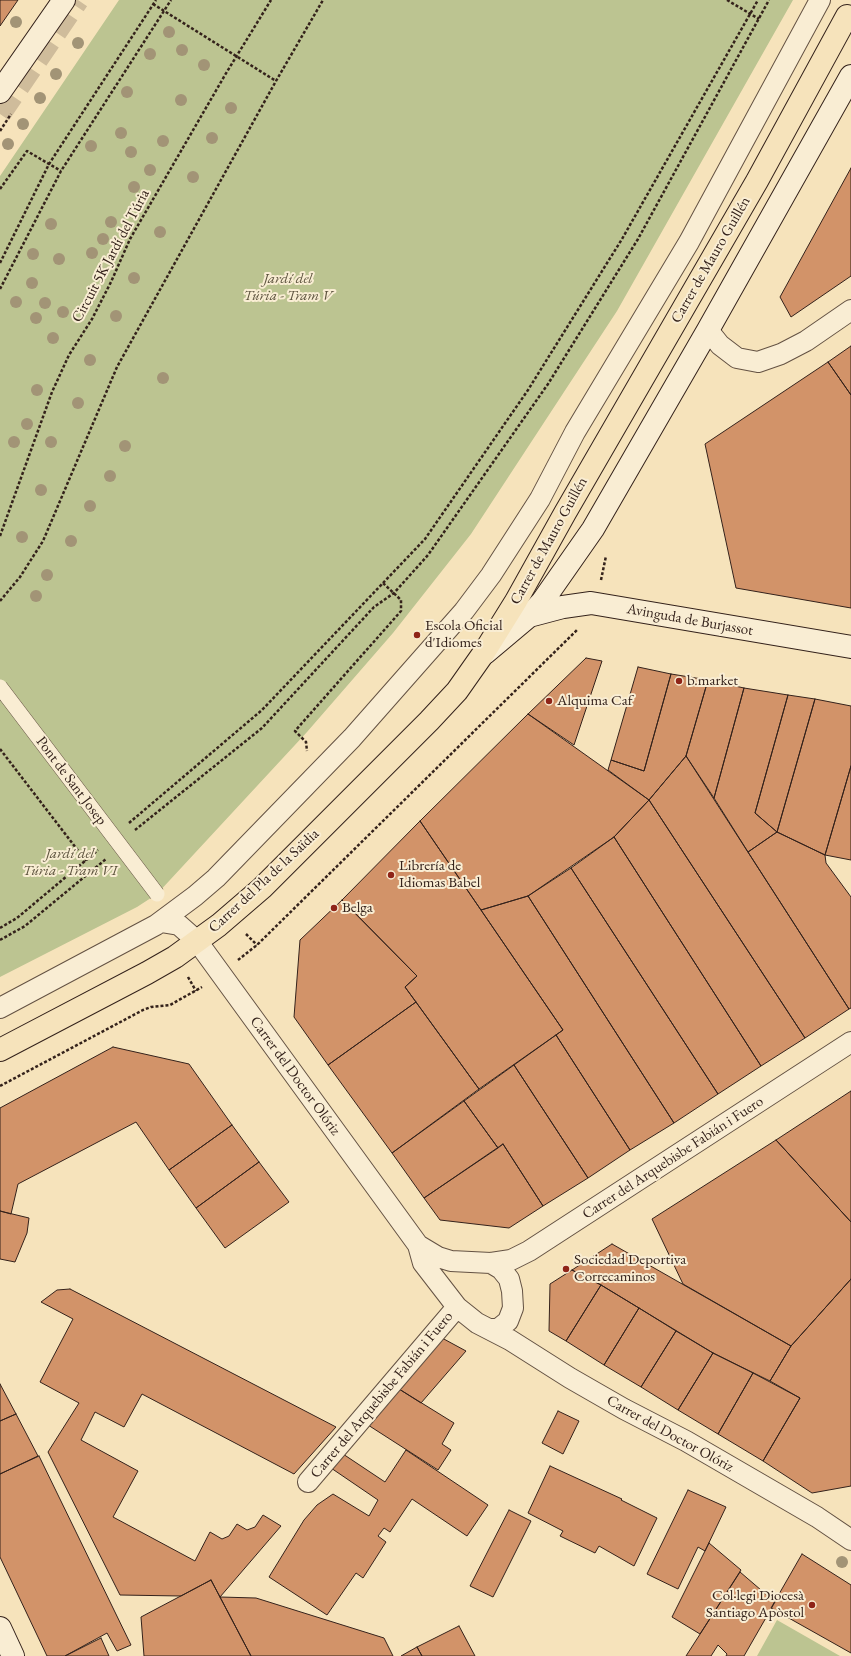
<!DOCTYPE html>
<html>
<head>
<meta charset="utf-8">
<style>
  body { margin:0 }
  canvas { display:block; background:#f6e3bb }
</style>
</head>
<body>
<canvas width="851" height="1656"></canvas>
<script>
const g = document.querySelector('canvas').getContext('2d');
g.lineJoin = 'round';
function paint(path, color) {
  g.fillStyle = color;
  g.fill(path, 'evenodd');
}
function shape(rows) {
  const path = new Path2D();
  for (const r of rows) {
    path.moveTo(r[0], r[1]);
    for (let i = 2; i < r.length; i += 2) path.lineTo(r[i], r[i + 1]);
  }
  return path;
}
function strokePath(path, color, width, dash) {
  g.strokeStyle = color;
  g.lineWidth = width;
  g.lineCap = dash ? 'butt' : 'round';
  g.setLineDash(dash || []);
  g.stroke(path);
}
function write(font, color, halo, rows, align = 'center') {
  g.font = font + ' "EB Garamond",serif';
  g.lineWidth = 4;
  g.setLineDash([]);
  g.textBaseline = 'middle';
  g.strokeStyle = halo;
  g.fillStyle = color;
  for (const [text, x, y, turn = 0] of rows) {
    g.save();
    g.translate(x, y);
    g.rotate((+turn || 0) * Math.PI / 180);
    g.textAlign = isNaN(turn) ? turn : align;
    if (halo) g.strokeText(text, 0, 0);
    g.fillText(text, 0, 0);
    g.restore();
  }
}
const green = shape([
  [119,0,793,0,617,311,471,534,393,633,307,732,157,894,137,907,0,977,0,176],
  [777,1620,840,1656,757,1656]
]);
const building = shape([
  [0,0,18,0,0,26,0,0],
  [851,168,851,276,791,317,780,297,851,168],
  [851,346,851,395,828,362,851,346],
  [828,362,851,395,851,608,736,588,705,444,828,362],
  [586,658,602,661,574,745,528,714,586,658],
  [638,667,671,674,644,771,611,760,638,667],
  [671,674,708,680,686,756,649,800,608,770,611,760,644,771,671,674],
  [708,680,744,688,714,798,686,756,708,680],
  [744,688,788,695,755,813,777,832,748,852,714,798,744,688],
  [788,695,815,699,777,832,755,813,788,695],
  [815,699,851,706,851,766,825,855,777,832,815,699],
  [528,714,649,800,614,837,528,896,481,910,420,821,528,714],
  [686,756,849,1009,805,1038,649,800,686,756],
  [851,766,851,860,825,855,851,766],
  [649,800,805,1038,761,1066,614,837,649,800],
  [420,821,563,1030,479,1089,405,987,417,976,342,900,420,821],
  [777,832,825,855,826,863,851,897,851,1008,849,1009,748,852,777,832],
  [614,837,761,1066,718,1094,571,868,614,837],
  [571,868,718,1094,674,1123,528,896,571,868],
  [528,896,674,1123,630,1150,556,1035,563,1030,481,910,528,896],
  [342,900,417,976,405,987,416,1002,328,1065,294,1017,300,940,342,900],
  [416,1002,479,1089,392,1153,328,1065,416,1002],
  [556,1035,630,1150,588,1178,514,1065,556,1035],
  [113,1047,189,1064,232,1125,169,1170,136,1122,18,1184,11,1214,0,1211,0,1108,113,1047],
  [514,1065,588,1178,543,1206,503,1144,498,1148,464,1101,514,1065],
  [851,1091,851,1222,776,1140,851,1091],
  [464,1101,498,1148,424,1198,392,1153,464,1101],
  [232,1125,259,1162,196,1208,169,1170,232,1125],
  [776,1140,851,1222,851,1279,791,1346,683,1284,652,1219,776,1140],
  [503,1144,543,1206,509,1228,440,1220,424,1198,503,1144],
  [259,1162,289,1202,225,1248,196,1208,259,1162],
  [0,1211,29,1218,27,1233,15,1262,0,1259,0,1211],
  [612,1244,791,1346,770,1381,713,1353,601,1285,572,1270,612,1244],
  [572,1270,601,1285,566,1341,549,1331,550,1284,572,1270],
  [851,1279,851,1486,812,1493,763,1461,800,1398,770,1381,791,1346,851,1279],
  [601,1285,639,1308,604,1365,566,1341,601,1285],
  [70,1289,336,1427,294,1474,142,1394,124,1427,95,1412,81,1440,138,1471,113,1517,195,1561,210,1532,222,1539,229,1536,237,1524,247,1530,255,1527,263,1515,281,1526,220,1597,211,1580,181,1596,120,1595,48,1452,79,1403,40,1382,73,1319,41,1302,57,1290,70,1289],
  [639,1308,676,1331,641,1387,604,1365,639,1308],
  [676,1331,713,1353,678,1410,641,1387,676,1331],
  [442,1338,466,1351,421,1403,399,1389,442,1338],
  [713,1353,753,1373,718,1434,678,1410,713,1353],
  [753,1373,800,1398,763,1461,718,1434,753,1373],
  [0,1384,16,1414,0,1421,0,1384],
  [399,1389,454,1423,442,1444,451,1450,438,1470,368,1425,399,1389],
  [558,1411,579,1421,563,1454,542,1443,558,1411],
  [16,1414,38,1456,0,1474,0,1421,16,1414],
  [406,1450,488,1505,467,1536,412,1499,390,1532,384,1528,378,1536,386,1542,363,1578,356,1573,327,1615,269,1577,304,1520,317,1505,333,1494,369,1516,378,1500,331,1468,343,1454,385,1482,406,1450],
  [39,1456,131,1645,117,1651,107,1633,65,1656,47,1656,0,1557,0,1474,39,1456],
  [550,1466,622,1499,621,1500,657,1518,634,1566,599,1546,595,1553,560,1536,563,1531,528,1513,550,1466],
  [688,1490,726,1507,705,1551,698,1547,678,1589,647,1574,688,1490],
  [509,1510,531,1521,493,1597,470,1586,509,1510],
  [709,1543,741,1570,700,1634,672,1617,709,1543],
  [802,1554,851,1585,851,1653,771,1608,802,1554],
  [740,1572,775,1602,744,1656,726,1656,727,1654,718,1645,711,1656,686,1656,740,1572],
  [211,1580,251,1656,144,1656,141,1617,211,1580],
  [220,1597,256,1598,384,1638,393,1656,251,1656,220,1597],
  [459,1626,475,1656,422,1656,417,1647,459,1626],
  [101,1638,109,1656,65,1656,101,1638],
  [417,1647,422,1656,401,1656,417,1647]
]);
const primaryTunnel = shape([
  [0,114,78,0]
]);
const path = shape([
  [727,0,759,19],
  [153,4,276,81],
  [0,131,11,114],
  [0,189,27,151,61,171],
  [0,263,49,164,156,0],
  [0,289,61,171,171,0],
  [0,536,52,392,69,355,92,319,111,282,130,239,225,75,271,0],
  [601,580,606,556],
  [383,583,425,539,528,390,622,239,758,0],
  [0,601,20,577,43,541,117,367,276,81,323,0],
  [0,749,86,861],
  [129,823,262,710,383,583,401,600,401,611,295,731,306,742,307,751],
  [135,830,262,728,374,607,394,593,428,555,548,384,638,239,769,0],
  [0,928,17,918,98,850],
  [246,934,257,945],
  [0,940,25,926,106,859],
  [238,960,257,945,577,630],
  [188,977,196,991],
  [0,1086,143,1010,151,1007,170,1005,202,987]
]);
const minor = shape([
  [708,330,720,345,737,358,758,362,781,354,806,341,851,310],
  [161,922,179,925,197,941,418,1245,423,1263,457,1307,477,1323,510,1340,570,1378,624,1409,686,1441,817,1517,851,1540],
  [0,1008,156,925,195,896,216,878,352,738,464,611,491,575,540,499,575,432,689,242,820,0],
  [418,1245,438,1257,451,1261,491,1263,501,1269,509,1279,512,1291,513,1308,508,1321,498,1329,489,1329],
  [491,1263,511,1260,529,1251,851,1042],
  [308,1482,457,1307]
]);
const secondary = shape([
  [0,92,64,0],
  [529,616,563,607,591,603,851,647],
  [485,653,529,616,542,602,593,529,708,330,851,76],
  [0,1628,13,1656]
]);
const primary = shape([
  [0,1050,147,973,175,957,219,925,262,888,429,721,457,691,483,654,516,601,565,513,757,181,847,16]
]);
const pedestrianBridge = shape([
  [0,687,157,894]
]);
const trees = [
  [16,22],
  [169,32],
  [78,43],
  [182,50],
  [150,54],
  [204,65],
  [56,74],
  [127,92],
  [40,98],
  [181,100],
  [231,108],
  [23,124],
  [121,133],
  [212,138],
  [163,141],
  [8,144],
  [91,146],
  [131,152],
  [150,170],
  [193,177],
  [134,187],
  [111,222],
  [51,224],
  [160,232],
  [103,239],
  [92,253],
  [33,254],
  [59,259],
  [134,278],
  [32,283],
  [16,302],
  [45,303],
  [63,312],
  [116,316],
  [36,318],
  [53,338],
  [90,360],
  [163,378],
  [37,390],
  [78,403],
  [27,424],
  [14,442],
  [51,442],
  [125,446],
  [110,476],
  [41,490],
  [90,506],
  [22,537],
  [71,541],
  [47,575],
  [36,596],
  [842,1562]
];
const markers = [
  [417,635,4,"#8f2418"],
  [679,681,4,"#8f2418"],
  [549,701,4,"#8f2418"],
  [391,875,4,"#8f2418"],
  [334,908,4,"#8f2418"],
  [566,1269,4,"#8f2418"],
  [812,1605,4,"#8f2418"]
];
const streetNames = [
  ["Circuit 5K Jardí del Túria",111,256,-62],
  ["Carrer de Mauro Guillén",711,260,-60],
  ["Carrer de Mauro Guillén",549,541,-61],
  ["Avinguda de Burjassot",690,620,10],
  ["Pont de Sant Josep",71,781,53],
  ["Carrer del Pla de la Saïdia",264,881,-43],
  ["Carrer del Doctor Olóriz",295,1076,54],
  ["Carrer del Arquebisbe Fabián i Fuero",673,1158,-33],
  ["Carrer del Arquebisbe Fabián i Fuero",382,1395,-50],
  ["Carrer del Doctor Olóriz",670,1434,29]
];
const parkNames = [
  ["Jardí del",288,279],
  ["Túria - Tram V",288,296],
  ["Jardí del",70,854],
  ["Túria - Tram VI",70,871]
];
const poiNames = [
  ["Escola Oficial",425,626],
  ["d'Idiomes",425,643],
  ["b.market",687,681],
  ["Alquima Caf",557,701],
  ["Librería de",399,866],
  ["Idiomas Babel",399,883],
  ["Belga",342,908],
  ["Sociedad Deportiva",574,1260],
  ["Correcaminos",574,1277],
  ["Col·legi Diocesà",804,1596,"right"],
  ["Santiago Apòstol",804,1613,"right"]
];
paint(green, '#bcc491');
paint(building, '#d29369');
strokePath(building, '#34221b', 1);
strokePath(primaryTunnel, '#cfbc9b', 22, [22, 11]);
strokePath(minor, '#645243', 22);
strokePath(secondary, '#34221b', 24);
strokePath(primary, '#34221b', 24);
strokePath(path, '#34221b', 2.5, [3, 2]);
strokePath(minor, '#f9edd3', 20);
strokePath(secondary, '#f9edd3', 22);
strokePath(primary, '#f6e3bb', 22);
strokePath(pedestrianBridge, '#645243', 16, []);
strokePath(pedestrianBridge, '#f9edd3', 15);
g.fillStyle = '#a29476';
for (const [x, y] of trees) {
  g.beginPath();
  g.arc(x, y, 6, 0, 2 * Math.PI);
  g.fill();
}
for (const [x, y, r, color] of markers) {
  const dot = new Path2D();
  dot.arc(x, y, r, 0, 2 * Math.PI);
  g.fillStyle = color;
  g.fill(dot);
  strokePath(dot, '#f9edd3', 1.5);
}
write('15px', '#34221b', '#f9edd3', streetNames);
write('italic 15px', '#5d533e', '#f9edd3', parkNames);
write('15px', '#34221b', '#f9edd3', poiNames, 'left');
</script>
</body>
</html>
